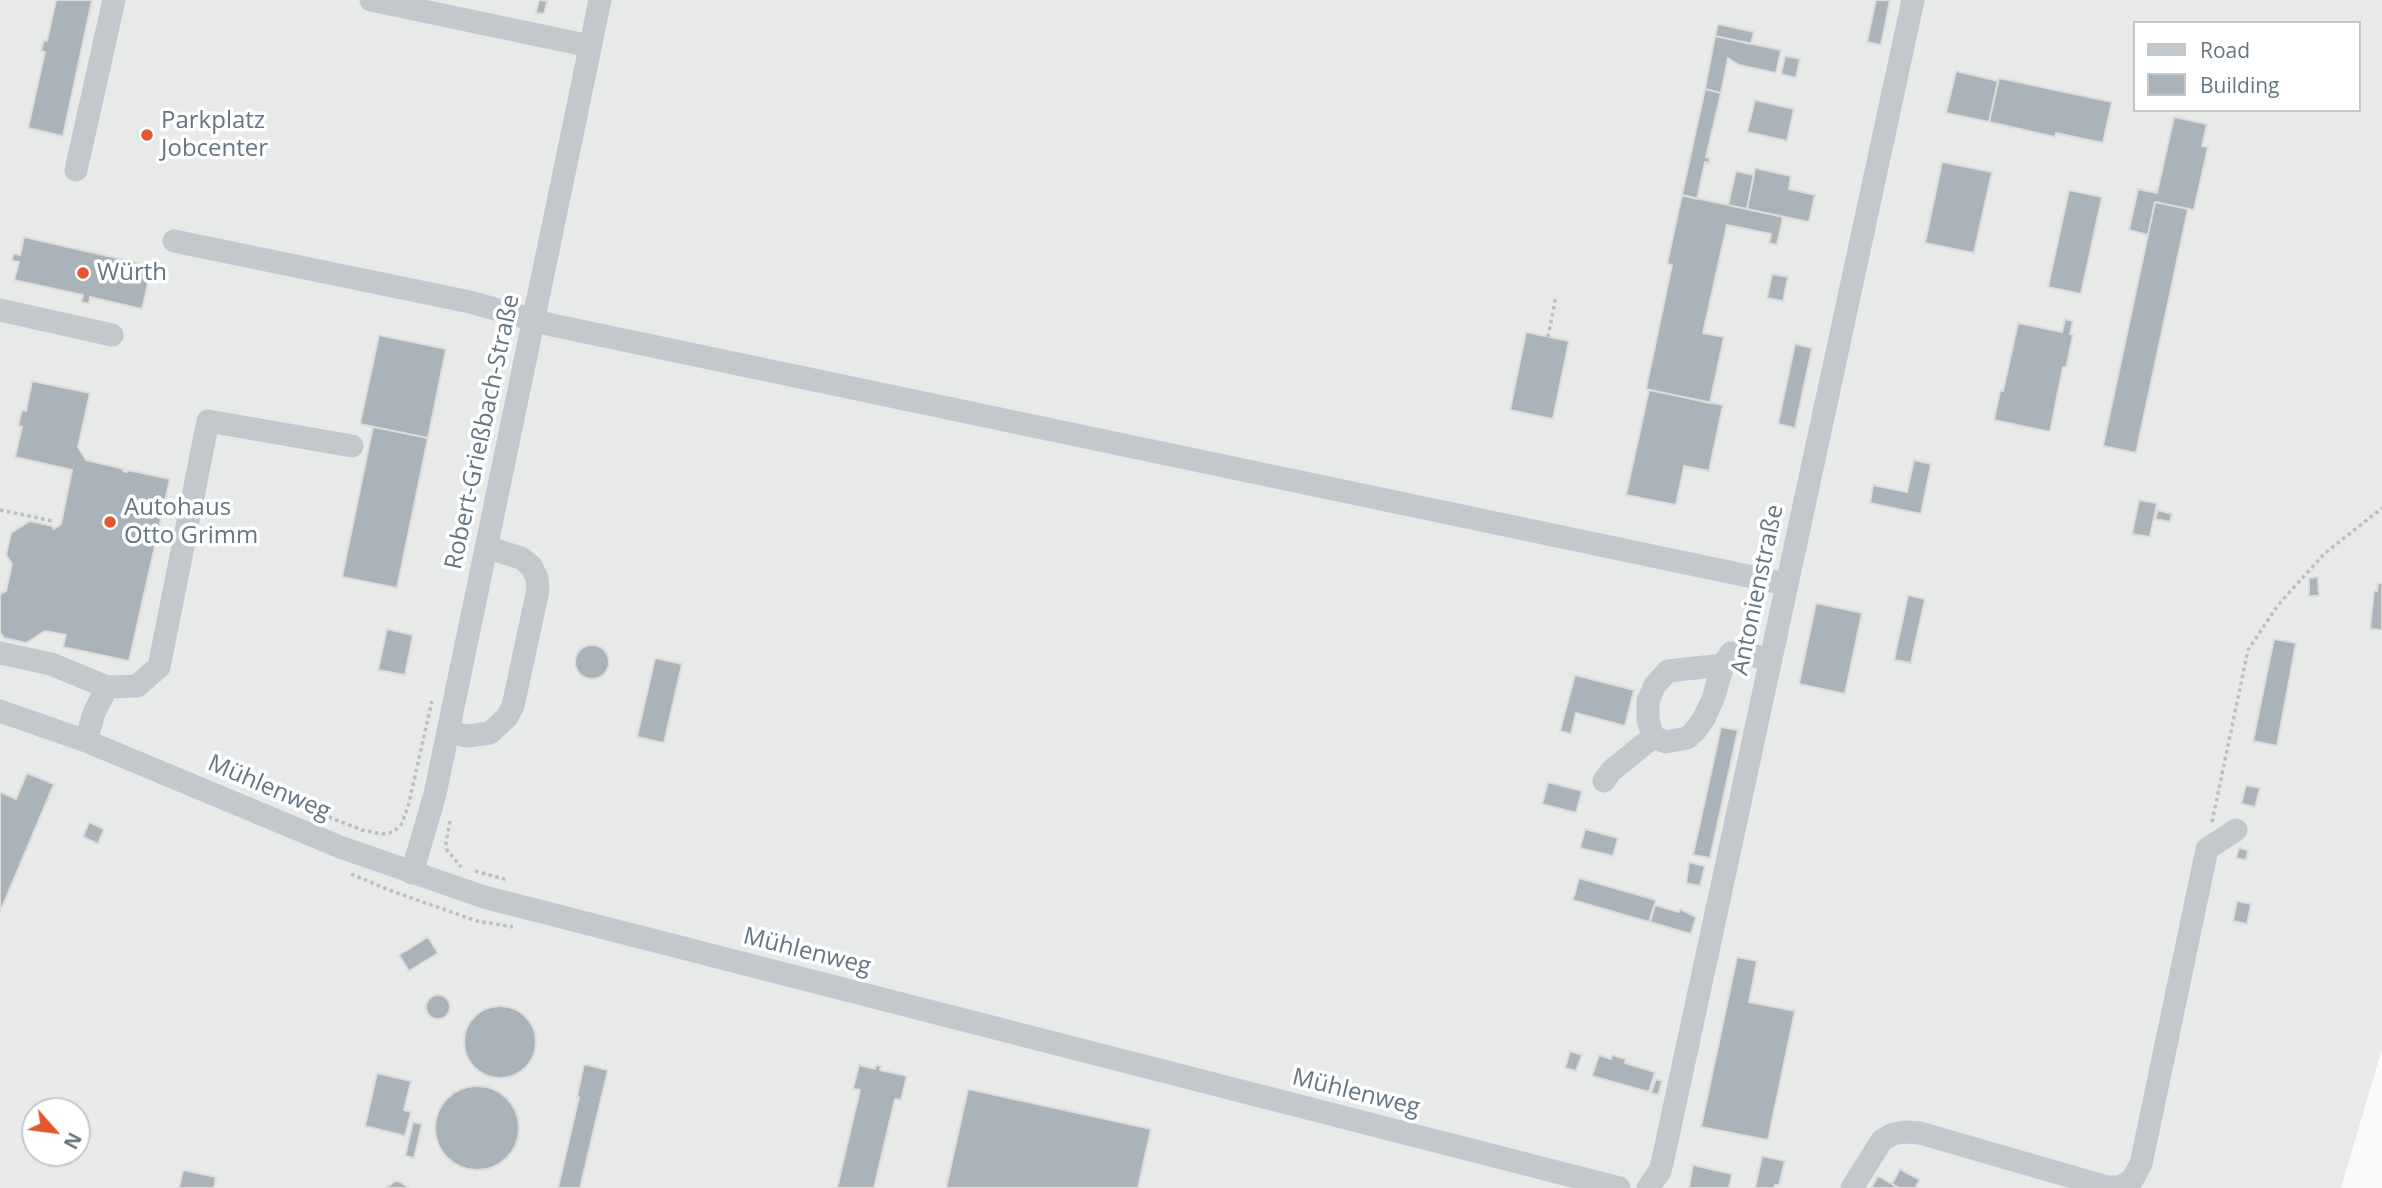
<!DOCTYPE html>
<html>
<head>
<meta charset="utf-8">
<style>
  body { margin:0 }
  #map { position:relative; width:2382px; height:1188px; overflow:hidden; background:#fafaf8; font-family:"Open Sans",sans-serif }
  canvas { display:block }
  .legend { position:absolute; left:2133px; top:21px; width:228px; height:91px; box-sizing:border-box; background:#fff; border:2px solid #c1c8cd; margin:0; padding:9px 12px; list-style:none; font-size:21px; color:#657683 }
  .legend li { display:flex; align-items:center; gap:14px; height:35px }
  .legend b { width:35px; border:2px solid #c1c8cd }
  .north { position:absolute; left:21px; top:1097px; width:70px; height:70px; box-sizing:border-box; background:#fff; border:2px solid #c1c8cd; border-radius:50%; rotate:118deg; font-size:19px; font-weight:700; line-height:28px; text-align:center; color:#657683 }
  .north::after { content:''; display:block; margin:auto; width:24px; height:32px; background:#e4572e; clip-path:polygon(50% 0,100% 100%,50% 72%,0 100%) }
</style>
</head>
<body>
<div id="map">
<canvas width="2382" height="1188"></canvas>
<ul class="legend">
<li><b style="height:9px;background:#c3c8cc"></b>Road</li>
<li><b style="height:19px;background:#aab3b9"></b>Building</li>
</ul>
<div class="north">N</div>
</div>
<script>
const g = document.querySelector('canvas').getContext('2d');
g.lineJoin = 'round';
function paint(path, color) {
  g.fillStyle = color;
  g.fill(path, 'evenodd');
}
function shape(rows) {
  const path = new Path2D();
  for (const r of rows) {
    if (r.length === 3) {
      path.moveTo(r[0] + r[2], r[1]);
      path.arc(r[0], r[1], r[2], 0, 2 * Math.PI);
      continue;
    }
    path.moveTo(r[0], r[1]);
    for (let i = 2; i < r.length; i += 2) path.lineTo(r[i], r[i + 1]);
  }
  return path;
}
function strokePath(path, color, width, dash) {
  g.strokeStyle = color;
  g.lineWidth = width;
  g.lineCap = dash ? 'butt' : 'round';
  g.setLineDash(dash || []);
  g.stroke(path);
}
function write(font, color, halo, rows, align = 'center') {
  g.font = font + ' "Open Sans",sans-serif';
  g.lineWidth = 7;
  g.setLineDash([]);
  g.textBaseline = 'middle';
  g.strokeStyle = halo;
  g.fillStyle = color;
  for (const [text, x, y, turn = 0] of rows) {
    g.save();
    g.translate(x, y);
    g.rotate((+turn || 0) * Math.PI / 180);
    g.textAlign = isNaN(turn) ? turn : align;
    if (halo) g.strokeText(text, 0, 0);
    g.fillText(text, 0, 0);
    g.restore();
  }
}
const built = shape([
  [0,0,2382,0,2382,1049,2341,1188,0,1188],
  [2135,23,2359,23,2359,110,2135,110],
  [35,1111,77,1111,77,1153,35,1153]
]);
const building = shape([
  [56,0,92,0,63,136,28,128,45,52,41,51,44,40,47,41,56,0],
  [539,0,547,1,544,14,536,13,539,0],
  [1876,0,1890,0,1881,45,1867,42,1876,0],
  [1718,24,1754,32,1751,44,1715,36,1718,24],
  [1715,36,1781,50,1776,73,1739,65,1728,58,1721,93,1705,89,1715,36],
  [1785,56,1800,59,1796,78,1781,74,1785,56],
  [1956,71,1998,81,1989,122,1946,113,1956,71],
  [1999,78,2112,102,2103,143,2056,133,2055,137,1989,122,1999,78],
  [1705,89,1721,93,1706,157,1710,158,1709,163,1705,162,1697,199,1682,195,1705,89],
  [1755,100,1794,109,1787,141,1747,132,1755,100],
  [2174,117,2207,124,2202,146,2208,147,2194,210,2155,202,2148,235,2129,230,2138,189,2157,193,2174,117],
  [1942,162,1992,172,1974,253,1925,243,1942,162],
  [1755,168,1791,176,1789,189,1815,195,1809,222,1747,209,1755,168],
  [1736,171,1754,175,1747,209,1728,205,1736,171],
  [2069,190,2102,197,2081,294,2048,287,2069,190],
  [1682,195,1783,217,1777,245,1769,243,1771,234,1727,225,1703,333,1724,337,1710,403,1646,389,1672,265,1667,264,1682,195],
  [2155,202,2188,209,2136,453,2103,446,2155,202],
  [24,237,152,266,142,309,90,297,89,304,81,302,83,295,14,280,19,262,12,261,13,253,20,255,24,237],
  [1772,274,1788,277,1783,301,1767,298,1772,274],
  [2065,319,2073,321,2070,334,2073,335,2066,368,2063,367,2050,432,1994,420,2000,391,2003,391,2018,323,2062,332,2065,319],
  [1526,332,1569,341,1553,419,1510,410,1526,332],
  [379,335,446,349,428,438,360,424,379,335],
  [1795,344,1812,348,1795,428,1778,424,1795,344],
  [32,381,90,393,78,447,86,460,124,469,123,471,127,472,128,470,170,479,129,661,63,647,66,635,45,631,26,643,4,638,0,632,0,594,6,591,12,564,6,555,11,533,30,521,52,526,54,529,61,524,72,470,15,457,22,427,18,426,22,410,26,411,32,381],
  [1649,390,1723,405,1709,471,1684,466,1676,505,1626,495,1649,390],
  [373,427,428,438,397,588,342,577,373,427],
  [1914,460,1931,464,1921,514,1870,503,1873,485,1907,492,1914,460],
  [2139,500,2157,503,2150,537,2132,534,2139,500],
  [2158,510,2172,514,2170,522,2155,519,2158,510],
  [2318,577,2319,596,2309,596,2309,578,2318,577],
  [2378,583,2382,583,2382,630,2370,629,2374,590,2377,591,2378,583],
  [1908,595,1925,599,1911,663,1894,660,1908,595],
  [1816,603,1862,613,1845,694,1799,684,1816,603],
  [387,629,413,635,405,675,378,670,387,629],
  [2274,639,2296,643,2277,746,2253,741,2274,639],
  [592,662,17],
  [655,658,682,664,664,743,637,737,655,658],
  [1575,675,1634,690,1625,726,1576,713,1571,734,1560,731,1575,675],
  [1721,727,1738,730,1710,858,1693,855,1721,727],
  [27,773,54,784,0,912,0,792,16,799,27,773],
  [1548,782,1582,791,1576,813,1542,804,1548,782],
  [2246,785,2260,788,2255,807,2241,804,2246,785],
  [89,822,104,829,98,844,83,837,89,822],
  [1585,829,1618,838,1613,856,1580,848,1585,829],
  [2239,848,2248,850,2246,860,2236,858,2239,848],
  [1689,862,1705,866,1700,886,1686,883,1689,862],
  [1579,878,1656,900,1649,922,1573,900,1579,878],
  [2237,901,2251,904,2247,924,2233,921,2237,901],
  [1655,905,1679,912,1680,909,1696,917,1691,934,1650,922,1655,905],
  [428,937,438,953,409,971,399,955,428,937],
  [1737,957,1757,961,1749,1002,1795,1011,1768,1140,1701,1127,1737,957],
  [438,1007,12],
  [500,1042,36],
  [1570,1051,1582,1055,1576,1071,1565,1068,1570,1051],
  [1599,1055,1611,1059,1612,1055,1626,1059,1625,1063,1655,1072,1649,1092,1592,1076,1599,1055],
  [584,1064,608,1070,580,1188,558,1188,579,1097,577,1097,584,1064],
  [859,1065,875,1069,876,1065,881,1066,880,1070,907,1076,901,1100,895,1099,874,1188,837,1188,860,1090,853,1089,859,1065],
  [377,1073,411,1081,404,1110,411,1112,405,1136,365,1126,377,1073],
  [1656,1079,1662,1081,1658,1095,1651,1093,1656,1079],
  [477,1128,42],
  [968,1089,1151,1129,1138,1188,946,1188,968,1089],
  [413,1122,422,1124,414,1158,405,1156,413,1122],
  [1762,1156,1785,1161,1779,1185,1775,1185,1774,1188,1755,1188,1762,1156],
  [1693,1165,1732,1174,1729,1188,1689,1188,1693,1165],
  [1900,1169,1920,1180,1915,1188,1899,1188,1892,1184,1900,1169],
  [183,1170,216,1177,214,1188,179,1188,183,1170],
  [1878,1176,1899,1188,1871,1188,1878,1176],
  [395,1181,401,1182,408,1188,386,1188,395,1181]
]);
const path = shape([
  [1548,337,1556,296],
  [0,510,53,521],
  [270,794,362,830,382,834,393,832,401,825,408,807,432,701],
  [450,821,446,843,447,850,461,867],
  [2212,822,2248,650,2278,605,2324,554,2382,508],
  [475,871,508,880],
  [351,874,389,890,477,921,513,927]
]);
const minor = shape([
  [371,0,590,46],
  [76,170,114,0],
  [174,241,470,302,552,325,1786,584],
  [0,310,112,335],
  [0,653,51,664,107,687,94,713,86,741],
  [1723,665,1668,671,1655,685,1648,701,1648,719,1653,737,1666,742,1687,738,1694,732,1703,720,1713,699,1723,665,1731,653,1747,654,1770,660],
  [107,687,137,686,159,667,208,421,352,446],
  [0,711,86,741,340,847,484,897,1619,1188],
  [448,732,467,736,490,733,507,717,513,706,538,590,537,578,531,566,521,558,486,547],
  [1604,781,1611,771,1653,737],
  [412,873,435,794,600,0],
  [1648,1188,1660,1171,1665,1150,1913,0],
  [1852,1188,1882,1140,1893,1134,1904,1132,1920,1133,2107,1187,2120,1187,2132,1180,2141,1164,2207,849,2236,830]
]);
const markers = [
  [147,135,7,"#e4572e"],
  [83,273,7,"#e4572e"],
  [110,522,7,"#e4572e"]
];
const poiNames = [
  ["Parkplatz",161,121],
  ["Jobcenter",161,149],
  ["Würth",97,273],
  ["Autohaus",124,508],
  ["Otto Grimm",124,536]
];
const streetNames = [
  ["Robert-Grießbach-Straße",483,432,-78],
  ["Antonienstraße",1758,590,-78],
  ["Mühlenweg",269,788,23],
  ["Mühlenweg",807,952,14],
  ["Mühlenweg",1356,1093,14]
];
paint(built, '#e8e9e9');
paint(building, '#aab3b9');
strokePath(building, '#dcdcda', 2);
strokePath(path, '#bbbfc2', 3.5, [3.5, 3.5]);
strokePath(minor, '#c3c8cc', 23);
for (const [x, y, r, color] of markers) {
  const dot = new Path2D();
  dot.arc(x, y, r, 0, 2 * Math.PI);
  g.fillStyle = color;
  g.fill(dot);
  strokePath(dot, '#fff', 2.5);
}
write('24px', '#657683', '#fff', poiNames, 'left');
write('24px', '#657683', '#fff', streetNames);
</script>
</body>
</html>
